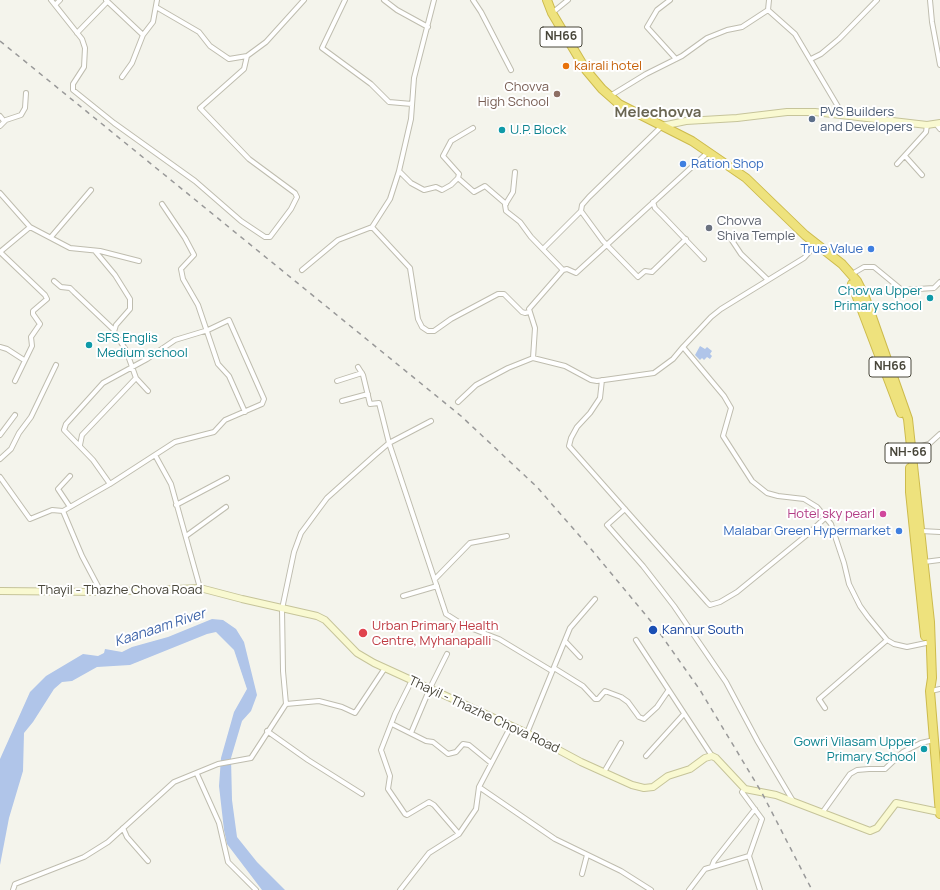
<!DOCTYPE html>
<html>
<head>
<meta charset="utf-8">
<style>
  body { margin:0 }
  canvas { display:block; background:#f4f4ec }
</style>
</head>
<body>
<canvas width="940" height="890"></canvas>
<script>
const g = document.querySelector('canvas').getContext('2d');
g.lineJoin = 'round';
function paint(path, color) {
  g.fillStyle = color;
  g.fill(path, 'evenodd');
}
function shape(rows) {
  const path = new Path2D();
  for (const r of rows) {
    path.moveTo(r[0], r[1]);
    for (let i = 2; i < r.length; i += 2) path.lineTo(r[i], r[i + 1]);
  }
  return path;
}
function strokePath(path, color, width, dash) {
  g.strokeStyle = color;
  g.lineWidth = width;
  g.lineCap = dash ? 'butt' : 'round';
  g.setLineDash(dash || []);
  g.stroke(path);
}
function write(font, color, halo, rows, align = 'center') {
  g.font = font + ' Manrope,sans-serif';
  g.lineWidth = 4;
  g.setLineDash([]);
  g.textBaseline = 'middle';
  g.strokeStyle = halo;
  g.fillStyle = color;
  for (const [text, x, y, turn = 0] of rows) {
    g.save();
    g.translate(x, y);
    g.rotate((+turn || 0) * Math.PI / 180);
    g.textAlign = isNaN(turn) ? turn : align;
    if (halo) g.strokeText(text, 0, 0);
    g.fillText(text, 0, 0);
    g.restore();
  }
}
const water = shape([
  [700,346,705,349,707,347,712,351,710,354,712,356,710,359,707,357,704,360,702,358,700,360,695,355],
  [212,619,223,620,236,629,244,642,257,695,251,711,242,721,231,758,232,800,237,837,257,862,285,890,262,890,227,844,224,830,219,786,221,758,234,712,247,689,234,650,216,632,207,634,130,665,97,667,72,681,62,682,54,689,33,722,24,733,23,771,9,818,0,865,0,759,30,692,46,676,83,654,98,656,104,653,105,649,122,652,132,647,168,637]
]);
const street = shape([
  [51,0,82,39,85,48,84,67,73,84,73,90,114,123,195,181,241,221,265,237,270,237,291,209,297,197,295,193,249,159,200,108,244,69,247,56,266,42,304,0],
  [106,0,143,35],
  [345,0,322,48,371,84,389,102,412,104],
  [384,0,397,10,428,27],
  [473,0,481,12,511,70],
  [670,0,657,10,647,27,676,59],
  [930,0,932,22,940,65],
  [55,5,60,0],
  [156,7,199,32,210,46,229,59,247,56],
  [768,10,769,0],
  [552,13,568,0],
  [77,33,107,2],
  [811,59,821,54,839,39,877,0],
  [122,77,132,63,143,35,153,22,157,0],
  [610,96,646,74,682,56,707,38,727,30,742,27,768,10,795,34,843,115],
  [0,116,4,121],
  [936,124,940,129],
  [0,126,6,120,21,115,25,108,26,93],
  [662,126,589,197,582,205,581,211,603,241,638,277,645,271,652,272,686,239],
  [905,156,922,175],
  [897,164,926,132,927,125],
  [399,171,411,183,424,190,436,187,442,190,451,185,458,178,459,174,443,156,451,141,473,128],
  [515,172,513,192,505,205,506,211,520,222,531,237,563,270],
  [458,178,474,192,485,186,506,204],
  [0,193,30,227,70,248,100,251,139,261],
  [653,202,655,208,663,216,704,259],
  [162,204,185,238,194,255,181,269,183,279,198,305,218,364,229,376,245,412],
  [372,227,410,268,418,319,422,327,428,331,434,331,451,319,498,294,504,294,522,312,525,313,529,312],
  [729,236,741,254,767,279],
  [51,237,91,190],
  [813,248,804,258,721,309,711,317,683,347,724,396,731,408,723,436,752,481,767,493,778,496,804,499,817,507,831,524,844,563,849,584,860,606,868,617,887,640,894,644,907,647,926,643],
  [543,249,581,211],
  [95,251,115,275,130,299,130,309,116,325,114,332,126,350,136,378,148,391],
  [0,252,45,295,47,299,33,311,33,314,40,324,31,337,32,346,15,381],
  [0,252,30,227],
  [302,270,338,240,372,227,390,199,399,171,411,119,414,78,434,0],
  [852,274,864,267,874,267,902,290,934,288,940,282],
  [54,281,61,287,70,288,74,292,114,330],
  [0,347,7,349,24,360],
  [683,347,673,359,654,373,597,381,591,380,565,366,533,358,535,328,529,309,563,270,567,269,576,273,705,155],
  [358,367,363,375,370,404,379,403,389,443,446,614,465,626,499,639,552,671],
  [602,380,600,398,590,413,577,427,571,438,569,446,708,603,710,605,720,602,737,592,808,534,826,517],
  [337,381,362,373],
  [342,401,368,394],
  [458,402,476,385,508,368,533,358],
  [0,435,15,415],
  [80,445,82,435,136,378],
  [912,449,929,444,940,434],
  [155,455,171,484,200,588],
  [0,459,11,449,19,433,31,417,56,365],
  [0,477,30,519,52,510,63,511,110,484,175,442,214,432,225,420,262,404,264,399,229,320,208,330,175,340,147,359,103,383,66,424,64,430,93,460,110,484],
  [176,505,227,478],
  [70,507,58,489,70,476],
  [625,509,607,525,643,566,674,606,726,682,758,742,793,801],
  [63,511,82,556,101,592],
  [921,531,940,532],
  [186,536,226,507],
  [924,562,940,560],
  [435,579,470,543,507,536],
  [403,596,437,586],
  [636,640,712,756],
  [565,641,580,657],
  [554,668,583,686,595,699,598,699,605,691,621,697,628,702,639,717,644,719,657,707,668,691],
  [412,680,395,714,381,750,390,776,388,789,405,814,407,815,429,802,434,805,459,834],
  [931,691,940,689],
  [286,704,319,701,342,707,355,713,385,668],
  [825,708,819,699,887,640],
  [392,724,426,741,433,742,448,754,456,752,463,744,469,745,491,763],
  [267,731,308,760,362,794],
  [411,733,430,688,447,654],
  [527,733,570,628,595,599],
  [646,756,683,715],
  [604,772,621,743],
  [197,774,219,823,228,862,256,890],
  [479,787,555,839,621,871,651,890],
  [822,813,850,774,857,770,869,769,885,769,903,752,921,743,934,740],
  [123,828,127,837,148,861],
  [749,856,760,890],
  [714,866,712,866,714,861,755,809],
  [582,874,587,855],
  [13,890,15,884,84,857,108,842,174,782,218,764,251,758,286,704,283,671,282,609,294,552,301,533,327,498,375,455,389,443,431,421],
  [400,890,429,853,459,834,476,809,479,787,511,726],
  [689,890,705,869,749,856,762,819,742,792,745,789]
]);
const secondary = shape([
  [662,126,686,121,737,118,787,112,815,112,927,125,940,123],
  [0,591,101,592,200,588,242,599,317,616,325,620,357,653,374,663,527,733,581,762,632,785,644,788,653,787,668,776,690,769,705,758,712,756,716,758,745,789,776,795,870,831,877,828,896,803,939,812]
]);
const highway = shape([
  [547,0,552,13,586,70,602,89,619,104,692,141,746,178,805,235,842,264,857,281,865,297,908,419,930,622,932,678,930,691,940,814],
  [852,284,901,413],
  [910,468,910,492,925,636]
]);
const rail = shape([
  [0,41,461,416,537,487,591,549,654,625,700,690,762,793,812,890]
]);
const markers = [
  [566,66,4,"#e8710a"],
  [557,94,4,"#8d6e63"],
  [812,119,4,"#5c6f8a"],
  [502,130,4,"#0f9aa8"],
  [683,164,4,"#3f7fe0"],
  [709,228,4,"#6b7280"],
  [871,249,4,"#3f7fe0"],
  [930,298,4,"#0f9aa8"],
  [89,345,4,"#0f9aa8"],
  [883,514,4,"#d1479c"],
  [899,531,4,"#3f7fe0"],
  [653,630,5,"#1a4fb4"],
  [363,633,5,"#e0444e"],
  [924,749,4,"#0f9aa8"]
];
const shields = [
  [561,37,42],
  [890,367,42],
  [908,453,46]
];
const shieldNames = [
  ["NH66",561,37],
  ["NH66",890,367],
  ["NH-66",908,453]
];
const foodNames = [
  ["kairali hotel",574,66]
];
const educationNames = [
  ["Chovva",549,87],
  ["High School",549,102]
];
const serviceNames = [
  ["PVS Builders",820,112],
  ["and Developers",820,127]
];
const cultureNames = [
  ["U.P. Block",510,130],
  ["Chovva Upper",922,291,"right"],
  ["Primary school",922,306,"right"],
  ["SFS Englis",97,338],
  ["Medium school",97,353],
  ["Gowri Vilasam Upper",916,742,"right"],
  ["Primary School",916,757,"right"]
];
const shopNames = [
  ["Ration Shop",691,164,"left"],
  ["True Value",863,249],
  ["Malabar Green Hypermarket",891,531]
];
const worshipNames = [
  ["Chovva",717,221],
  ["Shiva Temple",717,236]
];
const hotelNames = [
  ["Hotel sky pearl",875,514]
];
const streetNames = [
  ["Thayil - Thazhe Chova Road",120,590],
  ["Thayil - Thazhe Chova Road",484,715,25]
];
const healthNames = [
  ["Urban Primary Health",372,626],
  ["Centre, Myhanapalli",372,641]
];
const transitNames = [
  ["Kannur South",662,630]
];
const waterNames = [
  ["Kaanaam River",160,628,-18]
];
const quarterNames = [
  ["Melechovva",658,113]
];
paint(water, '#b0c5e9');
strokePath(street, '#bfbdaf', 6);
strokePath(secondary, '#c6c49a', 8);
strokePath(highway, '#cdbb4d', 10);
strokePath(street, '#fff', 4);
strokePath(secondary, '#f9f9d1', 6);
strokePath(highway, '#eee27d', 8);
strokePath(rail, '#999', 1.5, [5, 5]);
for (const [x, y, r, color] of markers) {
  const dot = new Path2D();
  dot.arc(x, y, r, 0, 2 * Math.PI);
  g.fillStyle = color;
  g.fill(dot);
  strokePath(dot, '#fff', 1.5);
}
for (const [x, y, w] of shields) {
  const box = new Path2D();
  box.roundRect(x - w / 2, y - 10, w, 20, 3);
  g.fillStyle = '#fff';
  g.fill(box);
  strokePath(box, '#48463a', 1);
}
write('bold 12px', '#48463a', null, shieldNames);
write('13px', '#c56008', '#fff', foodNames, 'left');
write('13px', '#785e54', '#fff', educationNames, 'right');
write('13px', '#4e5e75', '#fff', serviceNames, 'left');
write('13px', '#0d838f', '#fff', cultureNames, 'left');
write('13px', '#366cbe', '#fff', shopNames, 'right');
write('13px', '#5b616d', '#fff', worshipNames, 'left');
write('13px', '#b23c85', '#fff', hotelNames, 'right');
write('13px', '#48463a', '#fff', streetNames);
write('13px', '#be3a42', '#fff', healthNames, 'left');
write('13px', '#164399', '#fff', transitNames, 'left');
write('italic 14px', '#3e64a9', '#fff', waterNames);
write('bold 15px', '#6a6653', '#fff', quarterNames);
</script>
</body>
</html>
